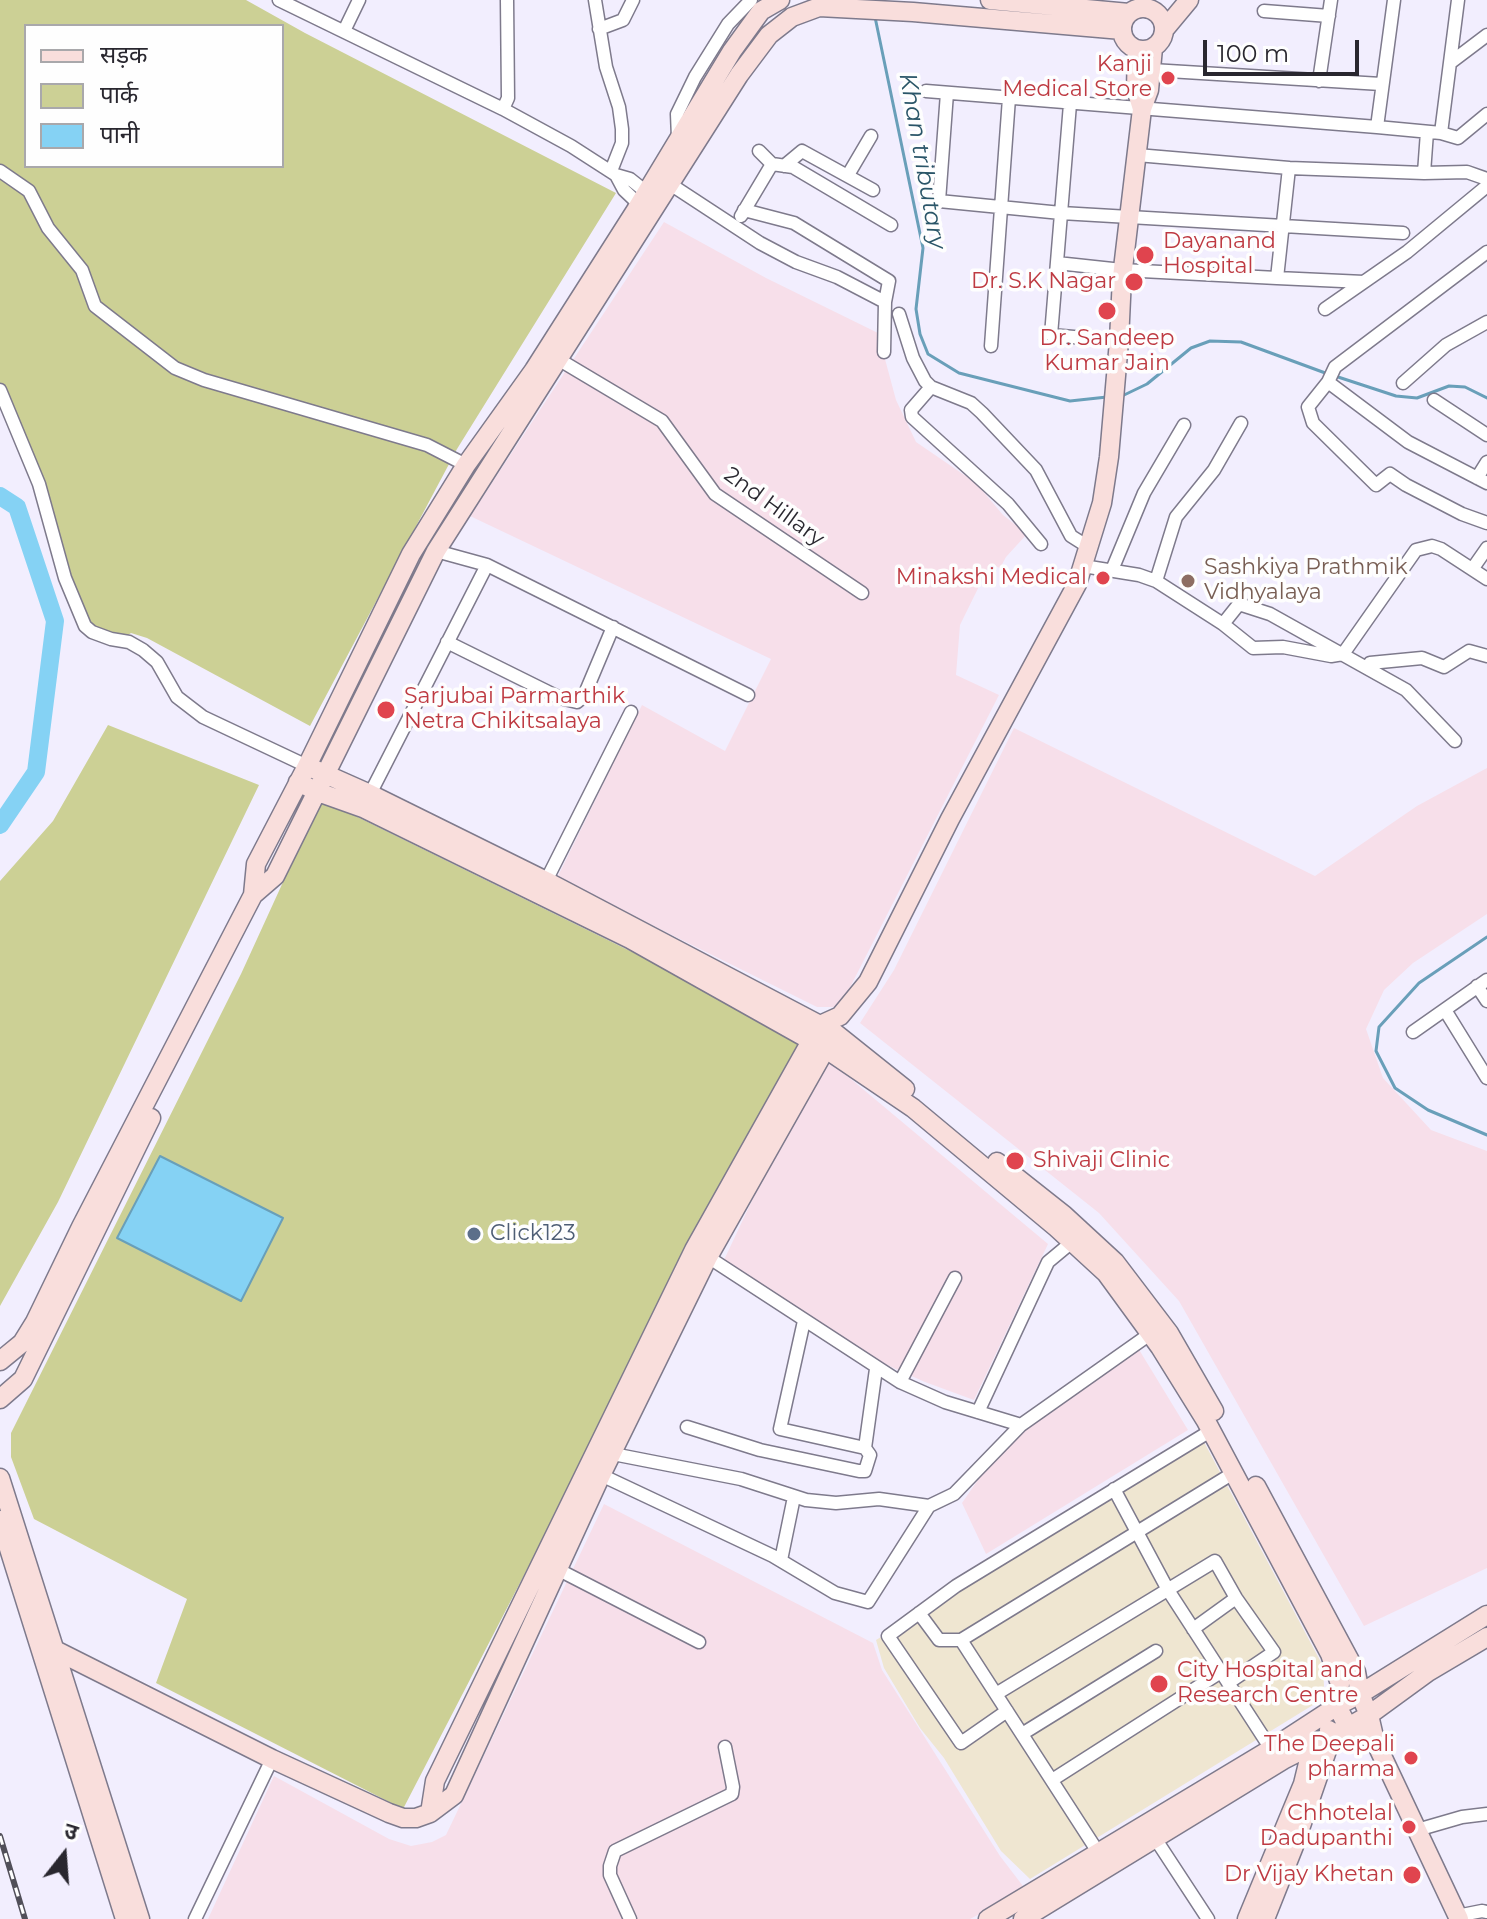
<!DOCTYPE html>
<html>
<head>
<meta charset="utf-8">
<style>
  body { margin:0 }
  #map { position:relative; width:1487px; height:1919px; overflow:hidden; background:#f2eefe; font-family:Montserrat,"Noto Sans Devanagari",sans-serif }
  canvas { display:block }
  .legend { position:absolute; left:24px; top:24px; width:260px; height:144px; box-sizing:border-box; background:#fefefe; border:2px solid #a9a8ab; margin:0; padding:10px 14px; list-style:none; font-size:24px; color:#29272f }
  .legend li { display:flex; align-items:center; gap:16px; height:40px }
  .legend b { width:40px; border:2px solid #a9a8ab }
  .north { position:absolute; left:24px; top:1815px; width:80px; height:80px; -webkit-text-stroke:6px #fefefe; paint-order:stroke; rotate:17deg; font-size:22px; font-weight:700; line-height:32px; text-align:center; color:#29272f }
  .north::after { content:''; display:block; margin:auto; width:28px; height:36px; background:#29272f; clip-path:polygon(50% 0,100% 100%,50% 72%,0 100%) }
  .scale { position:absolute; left:1203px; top:40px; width:156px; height:36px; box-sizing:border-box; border:4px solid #29272f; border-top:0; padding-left:10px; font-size:24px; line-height:28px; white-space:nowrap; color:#29272f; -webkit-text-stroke:6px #fefefe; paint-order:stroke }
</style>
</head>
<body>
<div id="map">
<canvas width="1487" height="1919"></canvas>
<ul class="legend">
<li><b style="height:10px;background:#f9dedc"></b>सड़क</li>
<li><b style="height:22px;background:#ccd095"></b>पार्क</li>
<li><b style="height:22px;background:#85d2f4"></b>पानी</li>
</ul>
<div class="north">उ</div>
<div class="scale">100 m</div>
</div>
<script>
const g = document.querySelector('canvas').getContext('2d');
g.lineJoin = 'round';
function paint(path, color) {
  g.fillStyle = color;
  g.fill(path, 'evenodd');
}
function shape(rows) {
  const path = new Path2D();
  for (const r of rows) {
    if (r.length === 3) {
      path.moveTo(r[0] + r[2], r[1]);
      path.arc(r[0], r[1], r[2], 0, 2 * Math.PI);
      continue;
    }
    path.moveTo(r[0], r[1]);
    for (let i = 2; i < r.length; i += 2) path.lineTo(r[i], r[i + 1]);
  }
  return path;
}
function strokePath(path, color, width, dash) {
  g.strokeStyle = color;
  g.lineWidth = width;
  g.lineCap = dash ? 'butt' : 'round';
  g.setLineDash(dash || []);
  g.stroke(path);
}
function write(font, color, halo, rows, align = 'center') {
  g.font = font + ' Montserrat,sans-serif';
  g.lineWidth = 7;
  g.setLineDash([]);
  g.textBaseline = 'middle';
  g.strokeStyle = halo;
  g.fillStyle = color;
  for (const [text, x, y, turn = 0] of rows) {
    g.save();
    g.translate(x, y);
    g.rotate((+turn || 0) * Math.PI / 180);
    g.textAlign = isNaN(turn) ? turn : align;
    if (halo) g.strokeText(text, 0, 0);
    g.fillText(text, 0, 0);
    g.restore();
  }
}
const commercial = shape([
  [1204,1442,1323,1666,1324,1686,1313,1705,1030,1879,1001,1851,944,1758,920,1728,884,1668,876,1640]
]);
const industrial = shape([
  [664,222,766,278,878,333,896,400,916,442,976,483,1003,515,1027,534,1006,557,1000,568,990,564,960,625,956,675,999,695,840,1007,817,1007,557,878,642,705,725,751,771,659,470,516],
  [1014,728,1315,876,1417,806,1487,768,1487,914,1413,963,1384,990,1366,1029,1383,1078,1431,1130,1487,1151,1487,1568,1364,1626,1179,1301,1099,1213,860,1023,894,970],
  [821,1054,1048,1244,974,1400,925,1382,878,1361,724,1260],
  [1138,1348,1188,1430,986,1554,962,1503,1013,1429],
  [604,1504,873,1643,882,1670,1000,1856,1026,1890,970,1919,208,1919,274,1776,389,1839,411,1846,432,1842,446,1835]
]);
const green = shape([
  [0,0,246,0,305,33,616,193,457,449,310,726,147,638,131,633,124,638,83,626,48,516,0,395],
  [26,26,282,26,282,166,26,166],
  [108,725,259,785,58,1202,0,1306,0,881,53,821],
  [321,799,803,1036,403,1809,156,1683,187,1599,34,1519,11,1457,11,1433,241,974]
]);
const water = shape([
  [160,1156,283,1218,241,1301,117,1238,160,1156]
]);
const stream = shape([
  [875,17,923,248,916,309,920,334,928,354,959,373,1070,401,1107,397],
  [1335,376,1396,396,1417,398,1449,386,1465,387,1487,398],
  [1122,396,1147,384,1191,348,1210,341,1241,342,1328,374],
  [1487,937,1419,983,1379,1027,1376,1051,1395,1088,1428,1110,1487,1135]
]);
const river = shape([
  [0,496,17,507,55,621,36,772,0,825]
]);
const street = shape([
  [279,0,503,109,571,146,616,175,630,179,650,195],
  [595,0,606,67,619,107,622,129,622,143,611,171],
  [1264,11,1329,16],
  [599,29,623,20,633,0],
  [344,31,359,0],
  [1450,63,1487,35],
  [1152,70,1381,84],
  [1319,81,1331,0],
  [926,91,1377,127,1441,133,1458,138,1487,114],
  [947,93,939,201,1061,213,1403,233],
  [1070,104,1051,335,1119,341],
  [503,109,508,98,507,0],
  [1377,127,1394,0],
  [1441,133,1458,0],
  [678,138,677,114,695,77,728,24,751,0],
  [759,151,772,164,793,167,891,225],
  [1137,155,1289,168,1424,173,1427,132],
  [784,166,802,151,873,190],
  [0,171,29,191,48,228,82,270,95,306,175,368,204,380,427,445,466,465],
  [1424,173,1467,172,1487,179],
  [616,175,624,190,644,209],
  [848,175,871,136],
  [670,184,760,243,796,262,837,277,885,302],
  [744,210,794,223,889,281,885,302,884,352],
  [741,216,772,164],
  [1487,252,1335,367,1328,382,1308,407,1313,423,1376,485,1390,474,1406,485,1462,514,1487,523],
  [1057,263,1122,270,1277,278,1289,168],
  [1277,278,1364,282],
  [1325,309,1407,252,1487,186],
  [899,314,913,358,925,381,931,387,971,403,982,413,1036,470,1071,536,1090,548],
  [991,346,1009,98],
  [558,359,662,421,715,494,862,593],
  [1328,382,1408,442,1487,483],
  [1403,383,1446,345,1487,322],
  [931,387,911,410,912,417,1008,504,1041,544],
  [0,390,39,484,65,578,85,626,92,632,111,639,129,642,143,650,157,662,177,697,203,717,307,766],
  [1434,400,1487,435],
  [1477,478,1487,462],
  [436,551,487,565,748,695],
  [1083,566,1139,575,1156,581,1223,624,1253,648,1283,647,1331,656,1343,654,1416,550,1432,546,1441,549,1487,579],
  [1473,568,1487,548],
  [1112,570,1144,493,1184,425],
  [1156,581,1176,517,1214,470,1241,423],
  [1223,624,1239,604,1270,614,1406,690,1455,741],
  [447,642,560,698,577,702,584,696,613,627],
  [1368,667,1370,663,1422,658,1444,667,1469,651,1487,656],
  [368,798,487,565],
  [546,881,631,712],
  [1477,986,1487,1001],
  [1445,1010,1487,1078],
  [1413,1032,1487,980],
  [708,1257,900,1382,945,1402,1021,1425],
  [804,1321,780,1429,865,1448,876,1369],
  [900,1382,955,1278],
  [978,1412,1048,1262,1072,1242],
  [687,1427,760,1450,859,1471,865,1471,870,1455,865,1448],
  [613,1454,741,1479,806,1500,836,1503,879,1499,929,1506,954,1494,1021,1425,1150,1334],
  [601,1475,773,1556,835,1593,868,1602,929,1506],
  [1114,1489,1168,1590,1271,1749],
  [781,1560,794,1497],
  [559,1570,699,1642],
  [919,1613,939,1640,961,1640,1235,1472],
  [1193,1629,1236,1598],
  [961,1640,1098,1852],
  [996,1694,1215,1561,1236,1598,1274,1652,1228,1683],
  [1007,1711,961,1743,888,1636,956,1586,1212,1430],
  [1022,1734,1156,1651],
  [1052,1780,1221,1672],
  [1417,1830,1462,1817,1487,1814],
  [1151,1832,1208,1919],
  [1457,1916,1482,1911,1487,1912],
  [195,1919,272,1759],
  [630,1919,610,1875,610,1866,615,1851,732,1794,733,1787,725,1747]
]);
const secondary = shape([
  [990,0,1129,13],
  [1143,29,21],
  [1164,30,1189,0],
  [1137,50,1136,89,1142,109],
  [307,766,370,794,546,881,835,1033,905,1089],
  [298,782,318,792,363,808,630,939,826,1049,913,1108,1057,1228,1106,1273,1160,1347,1206,1421,1330,1654,1340,1684,1337,1706,1348,1727,1369,1715,1360,1694,1337,1706,1271,1749,988,1919],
  [253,895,275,876,436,551,739,75,769,35,792,17,819,7,913,12,1122,30],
  [997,1162,1064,1215,1115,1262,1169,1333,1214,1411],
  [0,1361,22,1343,35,1322,81,1227,253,895,256,864,307,766,411,554,466,465,534,370,636,210,732,51,761,11,780,0],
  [0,1399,23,1379,151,1118],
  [0,1478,140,1919],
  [1256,1486,1356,1672,1360,1694,1487,1615],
  [0,1520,125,1919],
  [40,1647,55,1650,272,1759,389,1813,403,1818,416,1818,430,1813,454,1795,601,1475,708,1257,830,1041],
  [430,1813,435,1781,694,1250,820,1025,840,1016,868,982,950,819,1077,584,1102,503,1109,457,1119,341,1122,277,1142,109,1149,90,1153,48],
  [1023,1919,1283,1760,1348,1727,1375,1741],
  [1247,1919,1303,1784,1312,1747,1309,1739],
  [1265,1919,1294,1846,1332,1736,1329,1730],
  [1459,1919,1375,1741,1369,1715,1428,1672,1487,1637]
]);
const rail = shape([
  [0,1836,25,1919]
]);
const markers = [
  [1168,78,8,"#e0444e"],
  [1145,255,10,"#e0444e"],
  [1134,282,10,"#e0444e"],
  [1107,311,10,"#e0444e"],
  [1103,578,8,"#e0444e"],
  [1188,581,8,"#8d6e63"],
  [386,710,10,"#e0444e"],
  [1015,1161,10,"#e0444e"],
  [474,1234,8,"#5c6f8a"],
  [1159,1684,10,"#e0444e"],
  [1411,1758,8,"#e0444e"],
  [1409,1827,8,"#e0444e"],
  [1412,1875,10,"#e0444e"]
];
const healthNames = [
  ["Kanji",1152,65],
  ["Medical Store",1152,90],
  ["Dayanand",1163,242,"left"],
  ["Hospital",1163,267,"left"],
  ["Dr. S.K Nagar",1116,282],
  ["Dr. Sandeep",1107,339,"center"],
  ["Kumar Jain",1107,364,"center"],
  ["Minakshi Medical",1087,578],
  ["Sarjubai Parmarthik",404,697,"left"],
  ["Netra Chikitsalaya",404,722,"left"],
  ["Shivaji Clinic",1033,1161,"left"],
  ["City Hospital and",1177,1671,"left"],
  ["Research Centre",1177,1696,"left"],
  ["The Deepali",1395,1745],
  ["pharma",1395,1770],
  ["Chhotelal",1393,1814],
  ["Dadupanthi",1393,1839],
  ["Dr Vijay Khetan",1394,1875]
];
const streetNames = [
  ["2nd Hillary",774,507,36]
];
const educationNames = [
  ["Sashkiya Prathmik",1204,568],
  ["Vidhyalaya",1204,593]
];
const serviceNames = [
  ["Click123",490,1234]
];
const waterNames = [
  ["Khan tributary",922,161,80]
];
paint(commercial, '#efe6d1');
paint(industrial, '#f7dfea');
paint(green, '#ccd095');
paint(water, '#85d2f4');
strokePath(water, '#699fb9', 2);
strokePath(stream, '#699fb9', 3);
strokePath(river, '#85d2f4', 18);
strokePath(street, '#7e7a8c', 15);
strokePath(secondary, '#7e7a8c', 21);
strokePath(street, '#fff', 12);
strokePath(secondary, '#f9dedc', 18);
strokePath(rail, '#514f59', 6);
strokePath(rail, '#fefefe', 3, [9]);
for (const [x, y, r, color] of markers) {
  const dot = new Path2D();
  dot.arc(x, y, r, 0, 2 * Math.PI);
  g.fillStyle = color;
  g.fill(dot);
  strokePath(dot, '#fefefe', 3);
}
write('22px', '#be3a42', '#fefefe', healthNames, 'right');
write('22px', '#29272f', '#fefefe', streetNames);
write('22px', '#785e54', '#fefefe', educationNames, 'left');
write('22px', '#4e5e75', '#fefefe', serviceNames, 'left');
write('italic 24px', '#2a5568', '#fefefe', waterNames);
</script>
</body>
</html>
